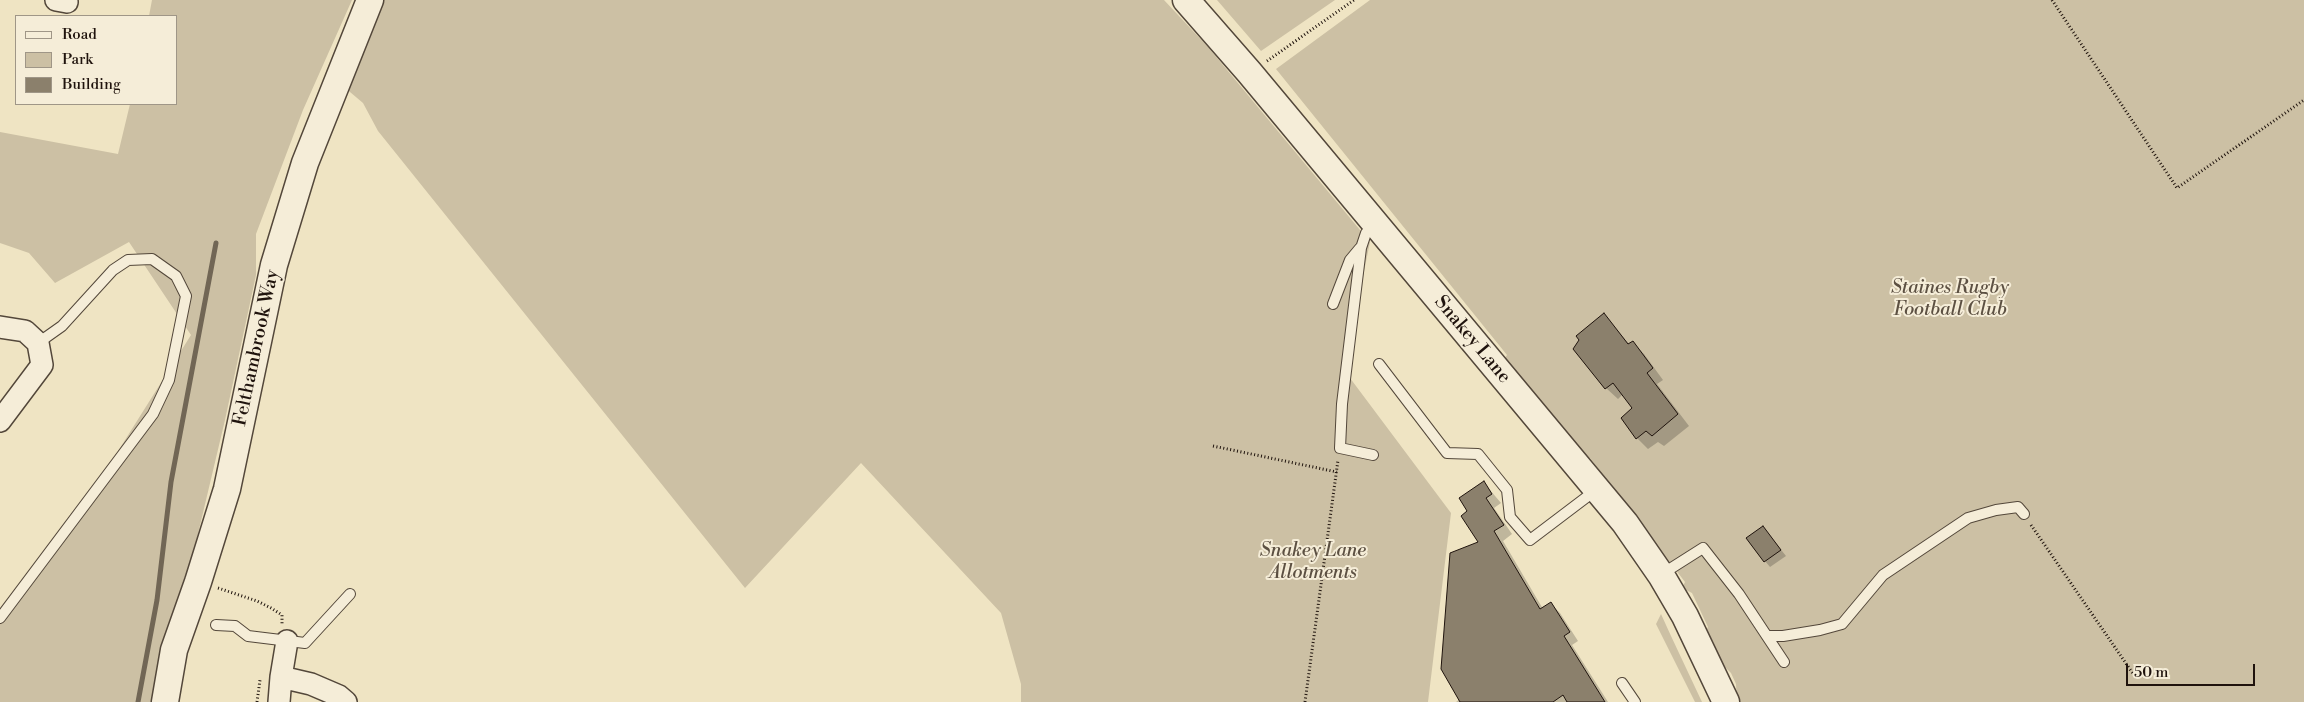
<!DOCTYPE html>
<html>
<head>
<meta charset="utf-8">
<style>
  body { margin:0 }
  #map { position:relative; width:2304px; height:702px; overflow:hidden; background:#efe4c3; font-family:"Libre Bodoni",serif }
  canvas { display:block }
  .legend { position:absolute; left:15px; top:15px; width:162px; height:90px; box-sizing:border-box; background:#f5edd8; border:1px solid #9f9687; margin:0; padding:6px 9px; list-style:none; font-size:15px; color:#1f130d }
  .legend li { display:flex; align-items:center; gap:10px; height:25px }
  .legend b { width:25px; border:1px solid #9f9687 }
  .scale { position:absolute; left:2126px; top:664px; width:129px; height:22px; box-sizing:border-box; border:2px solid #1f130d; border-top:0; padding-left:6px; font-size:15px; line-height:18px; white-space:nowrap; color:#1f130d; -webkit-text-stroke:4px #f5edd8; paint-order:stroke }
</style>
</head>
<body>
<div id="map">
<canvas width="2304" height="702"></canvas>
<ul class="legend">
<li><b style="height:6px;background:#f5edd8"></b>Road</li>
<li><b style="height:14px;background:#ccc0a4"></b>Park</li>
<li><b style="height:14px;background:#8b806c"></b>Building</li>
</ul>
<div class="scale">50 m</div>
</div>
<script>
const g = document.querySelector('canvas').getContext('2d');
g.lineJoin = 'round';
function paint(path, color) {
  g.fillStyle = color;
  g.fill(path, 'evenodd');
}
function shape(rows) {
  const path = new Path2D();
  for (const r of rows) {
    path.moveTo(r[0], r[1]);
    for (let i = 2; i < r.length; i += 2) path.lineTo(r[i], r[i + 1]);
  }
  return path;
}
function strokePath(path, color, width, dash) {
  g.strokeStyle = color;
  g.lineWidth = width;
  g.lineCap = dash ? 'butt' : 'round';
  g.setLineDash(dash || []);
  g.stroke(path);
}
function write(font, color, halo, rows, align = 'center') {
  g.font = font + ' "Libre Bodoni",serif';
  g.lineWidth = 4;
  g.setLineDash([]);
  g.textBaseline = 'middle';
  g.strokeStyle = halo;
  g.fillStyle = color;
  for (const [text, x, y, turn = 0] of rows) {
    g.save();
    g.translate(x, y);
    g.rotate((+turn || 0) * Math.PI / 180);
    g.textAlign = isNaN(turn) ? turn : align;
    if (halo) g.strokeText(text, 0, 0);
    g.fillText(text, 0, 0);
    g.restore();
  }
}
const green = shape([
  [152,0,352,0,303,110,256,234,256,275,225,420,192,559,153,702,0,702,0,617,103,475,191,335,129,242,55,283,29,253,0,243,0,132,118,154,130,104,176,104,176,16,149,16],
  [370,0,1164,0,1208,47,1370,242,1359,296,1350,378,1451,513,1428,702,1021,702,1021,684,1001,613,861,463,745,588,378,131,363,103,337,81],
  [1217,0,1335,0,1261,51],
  [1370,0,2304,0,2304,702,1737,702,1736,684,1731,673,1724,666,1707,629,1708,627,1692,593,1682,588,1685,582,1590,458,1583,459,1511,373,1505,358,1507,355,1276,69],
  [1661,614,1671,636,1702,702,1695,702,1656,624]
]);
const shadow = shape([
  [1604,315,1629,344,1632,342,1644,354,1663,380,1657,384,1689,426,1664,446,1658,442,1648,449,1637,438,1634,408,1623,394,1618,399,1606,388],
  [1484,483,1501,503,1494,508,1512,534,1503,541,1543,609,1551,604,1560,613,1578,641,1572,645,1608,702,1456,702,1460,699,1479,543,1469,511],
  [1763,527,1786,556,1770,567,1765,561]
]);
const stream = shape([
  [138,702,157,600,171,482,216,243]
]);
const building = shape([
  [1604,313,1628,344,1633,341,1653,368,1647,373,1678,414,1652,436,1646,431,1636,439,1621,418,1632,408,1613,383,1605,389,1573,349,1579,340,1576,336,1604,313],
  [1484,481,1492,494,1486,498,1504,525,1494,531,1540,609,1551,602,1570,632,1564,636,1605,702,1567,702,1563,695,1553,702,1460,702,1441,669,1450,553,1478,542,1461,516,1467,511,1459,498,1484,481],
  [1763,526,1781,550,1764,562,1746,538,1763,526]
]);
const path = shape([
  [2052,0,2177,188,2304,100],
  [1267,61,1354,0],
  [1213,446,1337,472],
  [2031,525,2136,678],
  [218,588,257,601,271,608,282,615,282,624],
  [257,702,260,680],
  [1305,702,1338,460]
]);
const service = shape([
  [1333,304,1350,260,1360,248],
  [1379,364,1447,453,1478,454,1507,490,1510,517,1530,540,1596,490],
  [1373,455,1340,448,1342,404,1361,248,1366,233,1375,223],
  [1662,574,1703,548,1739,594,1784,662],
  [0,618,153,414,169,380,186,296,176,276,152,259,128,260,113,270,62,326,38,343],
  [216,625,235,626,248,636,305,643,350,594],
  [1767,636,1783,636,1820,630,1842,624,1883,575,1968,518,1996,510,2018,507,2024,514],
  [1622,683,1635,702]
]);
const minor = shape([
  [56,0,67,2],
  [0,327,25,331,38,343,42,365,0,421],
  [287,641,281,677,311,684,339,696,346,702],
  [279,702,281,677]
]);
const tertiary = shape([
  [1186,0,1249,72,1625,523,1661,575,1685,616,1726,702],
  [165,702,174,650,198,582,227,489,274,265,305,163,370,0]
]);
const parkNames = [
  ["Staines Rugby",1950,288],
  ["Football Club",1950,310],
  ["Snakey Lane",1313,551],
  ["Allotments",1313,573]
];
const streetNames = [
  ["Snakey Lane",1472,340,50],
  ["Felthambrook Way",257,348,-78]
];
paint(green, '#ccc0a4');
paint(shadow, '#0003');
strokePath(stream, '#716655', 5);
paint(building, '#8b806c');
strokePath(building, '#1f130d', 1);
strokePath(service, '#53473a', 12);
strokePath(minor, '#53473a', 24);
strokePath(tertiary, '#53473a', 29);
strokePath(path, '#1f130d', 3, [1, 2.5]);
strokePath(service, '#f5edd8', 10);
strokePath(minor, '#f5edd8', 21);
strokePath(tertiary, '#f5edd8', 26);
write('italic 19px', '#5c5042', '#f5edd8', parkNames);
write('19px', '#1f130d', '#f5edd8', streetNames);
</script>
</body>
</html>
